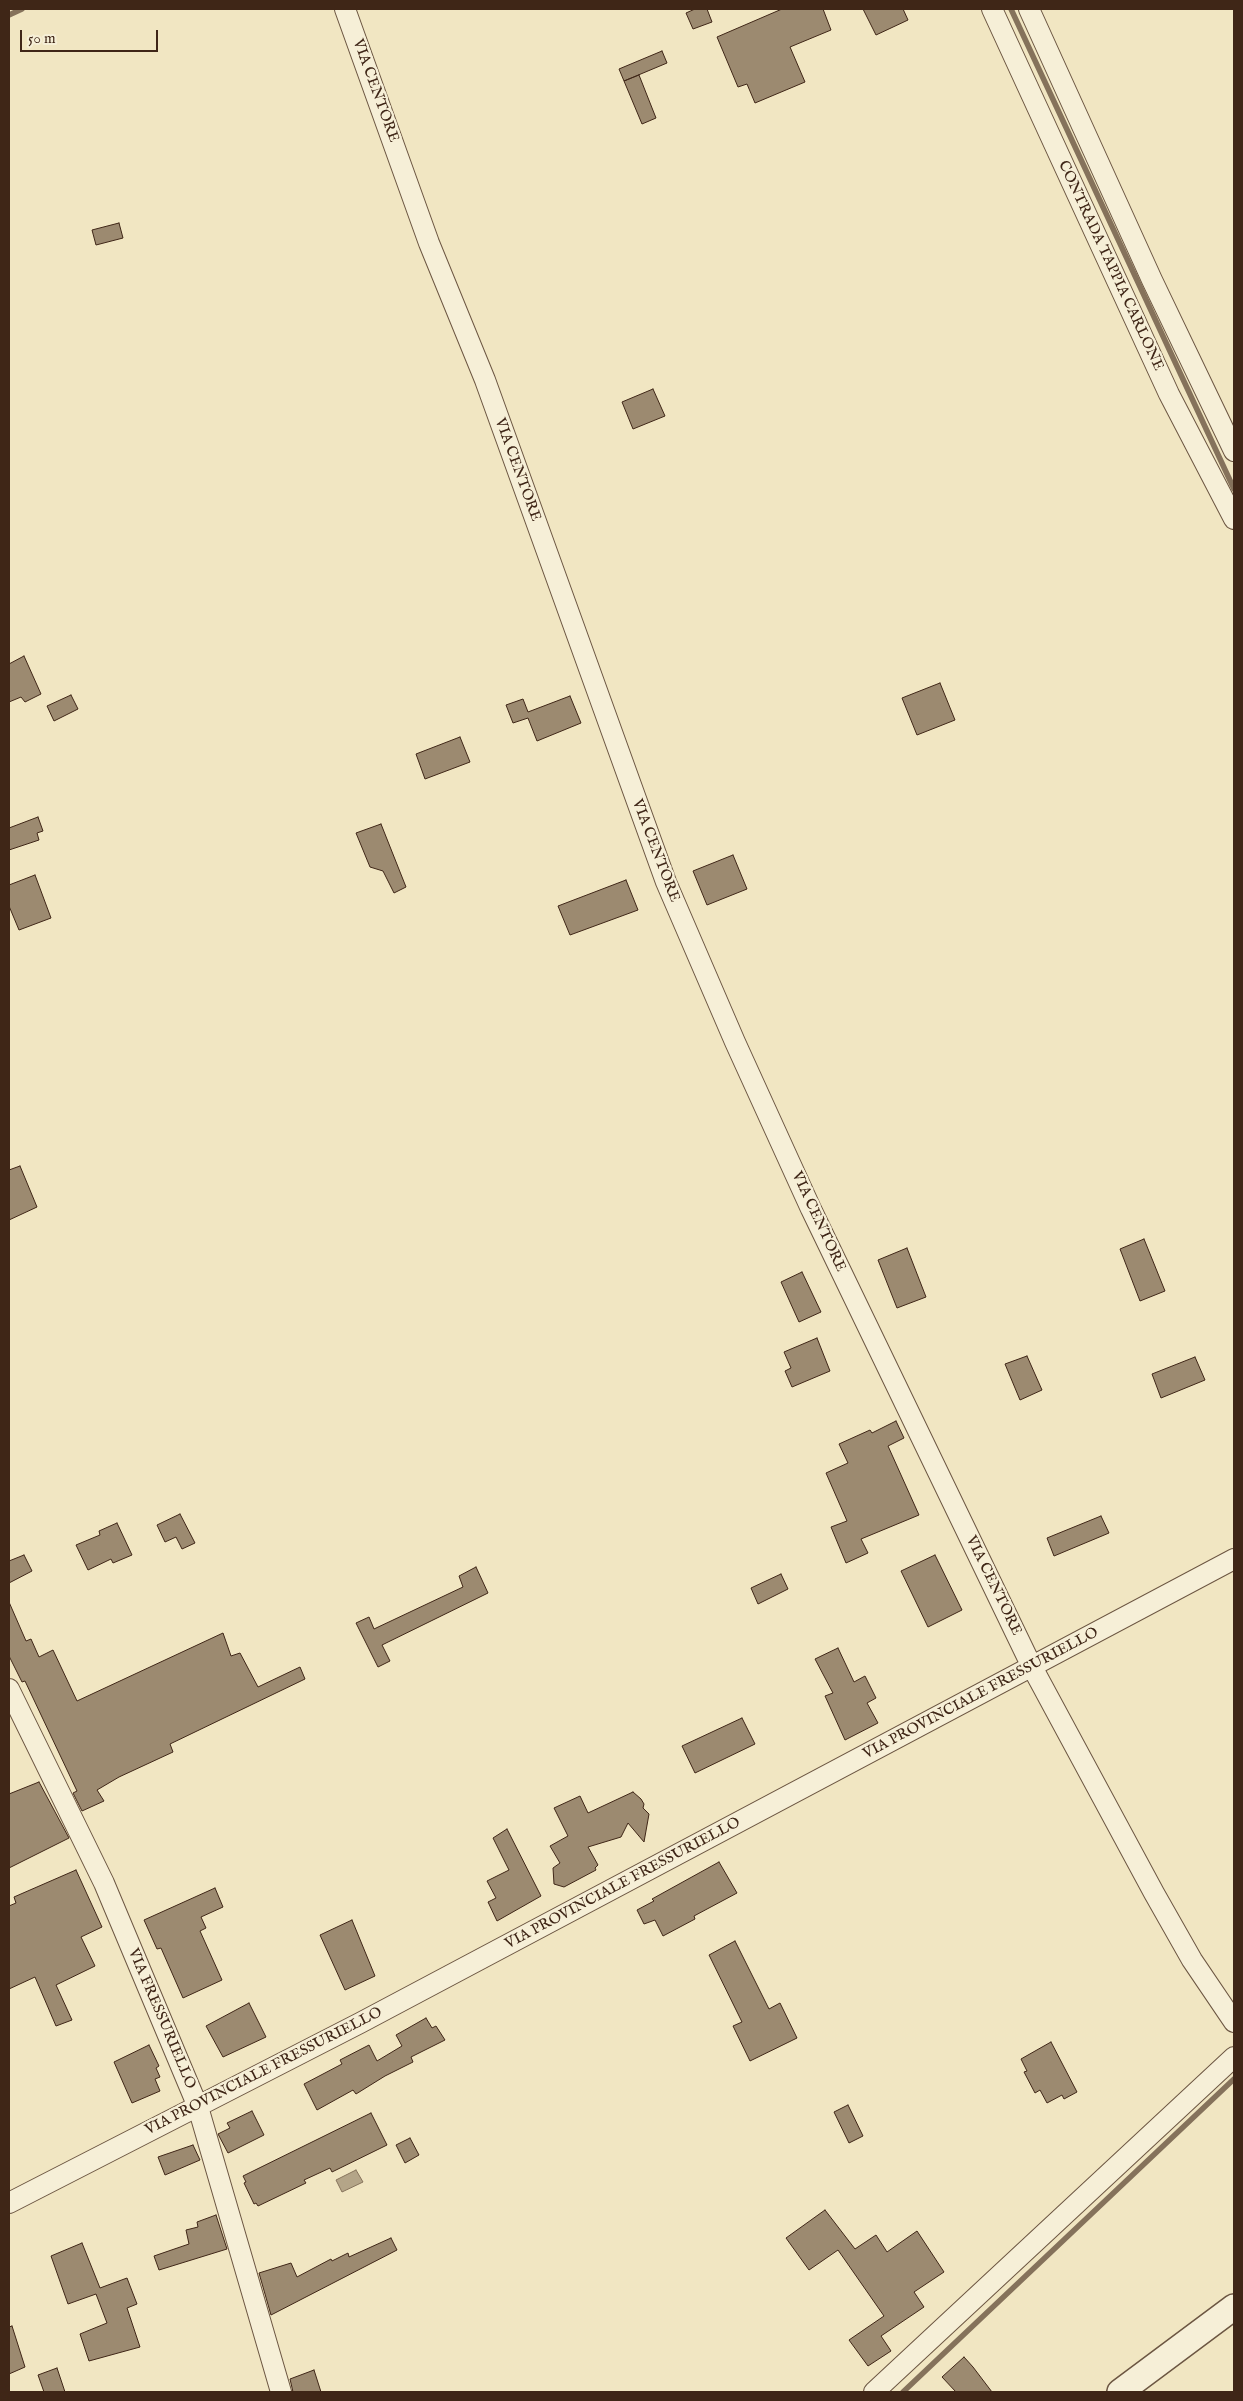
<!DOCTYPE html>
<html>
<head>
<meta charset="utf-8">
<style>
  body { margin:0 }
  #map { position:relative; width:1243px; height:2401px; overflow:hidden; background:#f1e6c2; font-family:"IM FELL English",serif }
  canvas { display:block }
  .frame { position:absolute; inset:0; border:10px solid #3f2617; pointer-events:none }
  .scale { position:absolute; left:20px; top:30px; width:138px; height:22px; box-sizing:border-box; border:2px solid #3f2617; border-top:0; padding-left:6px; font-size:15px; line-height:18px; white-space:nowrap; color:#3f2617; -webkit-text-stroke:4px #f6efd7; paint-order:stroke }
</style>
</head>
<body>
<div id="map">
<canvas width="1243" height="2401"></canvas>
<div class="frame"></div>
<div class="scale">50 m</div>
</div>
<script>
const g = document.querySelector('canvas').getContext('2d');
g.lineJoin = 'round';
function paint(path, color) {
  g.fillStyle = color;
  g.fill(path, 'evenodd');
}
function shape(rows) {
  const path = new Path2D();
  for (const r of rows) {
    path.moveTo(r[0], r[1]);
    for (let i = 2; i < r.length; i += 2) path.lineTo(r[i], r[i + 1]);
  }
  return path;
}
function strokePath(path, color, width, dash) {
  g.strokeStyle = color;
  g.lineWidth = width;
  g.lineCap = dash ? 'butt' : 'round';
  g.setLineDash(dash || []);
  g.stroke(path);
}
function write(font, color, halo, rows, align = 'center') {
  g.font = font + ' "IM FELL English",serif';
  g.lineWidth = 4.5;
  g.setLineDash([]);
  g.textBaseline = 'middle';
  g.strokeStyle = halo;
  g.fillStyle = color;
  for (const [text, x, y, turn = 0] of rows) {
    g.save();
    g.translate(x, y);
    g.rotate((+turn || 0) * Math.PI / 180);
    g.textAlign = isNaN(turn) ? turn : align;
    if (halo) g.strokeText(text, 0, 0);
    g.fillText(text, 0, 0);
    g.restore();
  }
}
const water = shape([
  [356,2170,363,2182,342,2192,336,2180,356,2170]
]);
const stream = shape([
  [1011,9,1234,489],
  [9,15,22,9],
  [903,2392,1234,2079]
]);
const building = shape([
  [695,9,707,9,712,22,693,29,686,13,695,9],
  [782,9,823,9,831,30,790,47,805,82,755,103,747,84,738,87,717,37,782,9],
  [863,9,903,9,908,20,876,35,863,9],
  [662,51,667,63,624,81,619,69,662,51],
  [639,75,656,118,642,124,624,81,639,75],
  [119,223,123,238,96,245,92,230,119,223],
  [653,389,665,416,633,429,622,402,653,389],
  [24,656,41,694,25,702,21,697,9,702,9,664,24,656],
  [940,683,955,720,917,735,902,698,940,683],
  [71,695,78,709,54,721,47,706,71,695],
  [570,696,581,723,537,741,528,718,513,723,506,705,523,699,528,712,570,696],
  [460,737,470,762,425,779,416,754,460,737],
  [38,817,43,831,37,833,39,840,9,850,9,828,38,817],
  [381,824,406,887,394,893,383,871,370,867,356,833,381,824],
  [733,855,747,889,707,905,693,871,733,855],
  [35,875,51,918,19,930,9,906,9,885,35,875],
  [626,880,638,910,570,935,558,906,626,880],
  [20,1166,37,1207,9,1220,9,1170,20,1166],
  [1144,1239,1165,1291,1140,1301,1120,1249,1144,1239],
  [907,1248,926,1297,897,1308,878,1260,907,1248],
  [802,1272,821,1312,799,1322,781,1282,802,1272],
  [817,1338,830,1371,792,1387,785,1371,791,1368,784,1352,817,1338],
  [1027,1356,1042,1390,1020,1400,1005,1364,1027,1356],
  [1195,1357,1205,1380,1161,1398,1152,1374,1195,1357],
  [896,1421,904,1438,888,1446,919,1515,861,1539,868,1553,846,1563,831,1527,847,1521,826,1473,848,1463,839,1444,870,1430,872,1433,896,1421],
  [180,1514,195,1543,182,1549,176,1537,165,1542,157,1525,180,1514],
  [1101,1516,1109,1533,1054,1556,1047,1538,1101,1516],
  [117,1523,132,1555,113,1563,111,1559,88,1570,76,1545,100,1535,99,1531,117,1523],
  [24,1555,32,1571,9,1583,9,1561,24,1555],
  [935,1555,962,1610,928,1627,901,1571,935,1555],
  [476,1567,488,1593,382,1645,390,1661,378,1667,356,1623,369,1617,374,1629,463,1587,459,1576,476,1567],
  [781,1574,788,1589,758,1604,751,1588,781,1574],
  [9,1602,26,1641,31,1639,39,1657,53,1650,77,1701,223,1633,231,1656,240,1653,258,1687,300,1667,305,1679,170,1744,173,1752,119,1777,97,1790,104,1801,82,1811,73,1793,77,1791,42,1717,25,1681,22,1682,9,1656,9,1602],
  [838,1648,854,1682,865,1676,876,1698,867,1703,878,1723,845,1740,825,1696,833,1693,815,1659,838,1648],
  [742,1718,755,1744,695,1773,682,1746,742,1718],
  [39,1782,69,1838,9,1868,9,1794,39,1782],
  [633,1792,641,1799,644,1804,643,1808,649,1814,644,1842,628,1823,621,1837,588,1847,598,1865,595,1868,596,1870,564,1887,554,1884,553,1868,560,1863,550,1846,568,1836,554,1808,580,1796,588,1813,633,1792],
  [507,1829,541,1896,497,1921,488,1902,496,1898,487,1881,509,1870,493,1838,507,1829],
  [719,1862,737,1893,694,1916,695,1919,663,1936,655,1920,644,1924,637,1910,654,1901,652,1899,719,1862],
  [76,1870,102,1927,81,1937,95,1966,56,1985,72,2020,56,2026,35,1977,9,1989,9,1906,16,1903,14,1897,76,1870],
  [215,1888,223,1907,201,1917,206,1928,200,1931,222,1980,183,1998,161,1948,157,1949,144,1920,215,1888],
  [352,1920,375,1976,345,1990,320,1935,352,1920],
  [735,1941,769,2009,780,2003,797,2038,750,2061,733,2026,742,2022,709,1955,735,1941],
  [249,2003,266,2037,223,2057,206,2026,249,2003],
  [426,2018,432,2028,436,2026,445,2040,411,2057,413,2062,385,2076,356,2094,353,2090,317,2110,304,2084,342,2064,340,2060,369,2045,377,2061,402,2046,396,2035,426,2018],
  [1051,2042,1077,2092,1064,2099,1062,2095,1047,2103,1040,2090,1035,2093,1024,2072,1027,2071,1021,2059,1051,2042],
  [149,2045,159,2066,156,2068,160,2077,155,2079,160,2091,132,2103,114,2062,149,2045],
  [848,2105,863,2136,849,2143,834,2112,848,2105],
  [252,2111,264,2135,228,2153,218,2134,230,2128,227,2123,252,2111],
  [371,2113,387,2145,332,2172,330,2168,304,2180,306,2183,258,2206,256,2203,254,2204,244,2183,246,2182,243,2176,371,2113],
  [410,2138,419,2155,405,2163,396,2145,410,2138],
  [193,2145,200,2160,165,2175,158,2157,193,2145],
  [825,2210,855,2249,876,2235,887,2252,917,2231,944,2272,914,2292,924,2307,881,2336,891,2351,868,2366,849,2340,884,2316,838,2250,809,2270,786,2238,825,2210],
  [216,2215,227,2249,159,2270,154,2256,189,2244,186,2230,198,2227,197,2222,216,2215],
  [391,2238,397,2250,271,2315,259,2273,291,2263,297,2277,331,2259,332,2261,348,2253,349,2257,391,2238],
  [82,2243,100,2288,127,2278,137,2304,127,2308,140,2347,89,2361,80,2334,107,2323,96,2294,68,2304,51,2256,82,2243],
  [12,2326,25,2367,9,2374,9,2327,12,2326],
  [964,2357,973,2367,992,2392,956,2392,942,2377,964,2357],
  [57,2368,65,2392,44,2392,38,2375,57,2368],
  [314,2370,321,2392,293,2392,290,2379,314,2370]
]);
const minor = shape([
  [345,9,429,243,485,380,666,882,735,1042,811,1209,1031,1665,1154,1893,1192,1960,1234,2022],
  [992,9,1169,394,1234,519],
  [1029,9,1152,280,1234,451],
  [9,1689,104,1883,198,2107,281,2392],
  [9,2203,360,2023,1234,1559],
  [874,2392,1234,2057]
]);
const tertiary = shape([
  [1120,2392,1234,2307]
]);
const streetNames = [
  ["VIA CENTORE",375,91,70],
  ["CONTRADA TAPPIA CARLONE",1110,266,65],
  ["VIA CENTORE",517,470,70],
  ["VIA CENTORE",655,851,69],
  ["VIA CENTORE",818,1222,65],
  ["VIA CENTORE",993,1586,64],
  ["VIA PROVINCIALE FRESSURIELLO",981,1694,-28],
  ["VIA PROVINCIALE FRESSURIELLO",623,1884,-28],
  ["VIA FRESSURIELLO",161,2019,67],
  ["VIA PROVINCIALE FRESSURIELLO",264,2072,-27]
];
paint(water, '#b4a588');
strokePath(water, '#85725b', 1);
strokePath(stream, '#85725b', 5.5);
paint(building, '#9c8a70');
strokePath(building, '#3f2617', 1);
strokePath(minor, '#6c5642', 22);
strokePath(tertiary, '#6c5642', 28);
strokePath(minor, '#f6efd7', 20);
strokePath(tertiary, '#f6efd7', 25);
write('15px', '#3f2617', '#f6efd7', streetNames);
</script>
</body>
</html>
